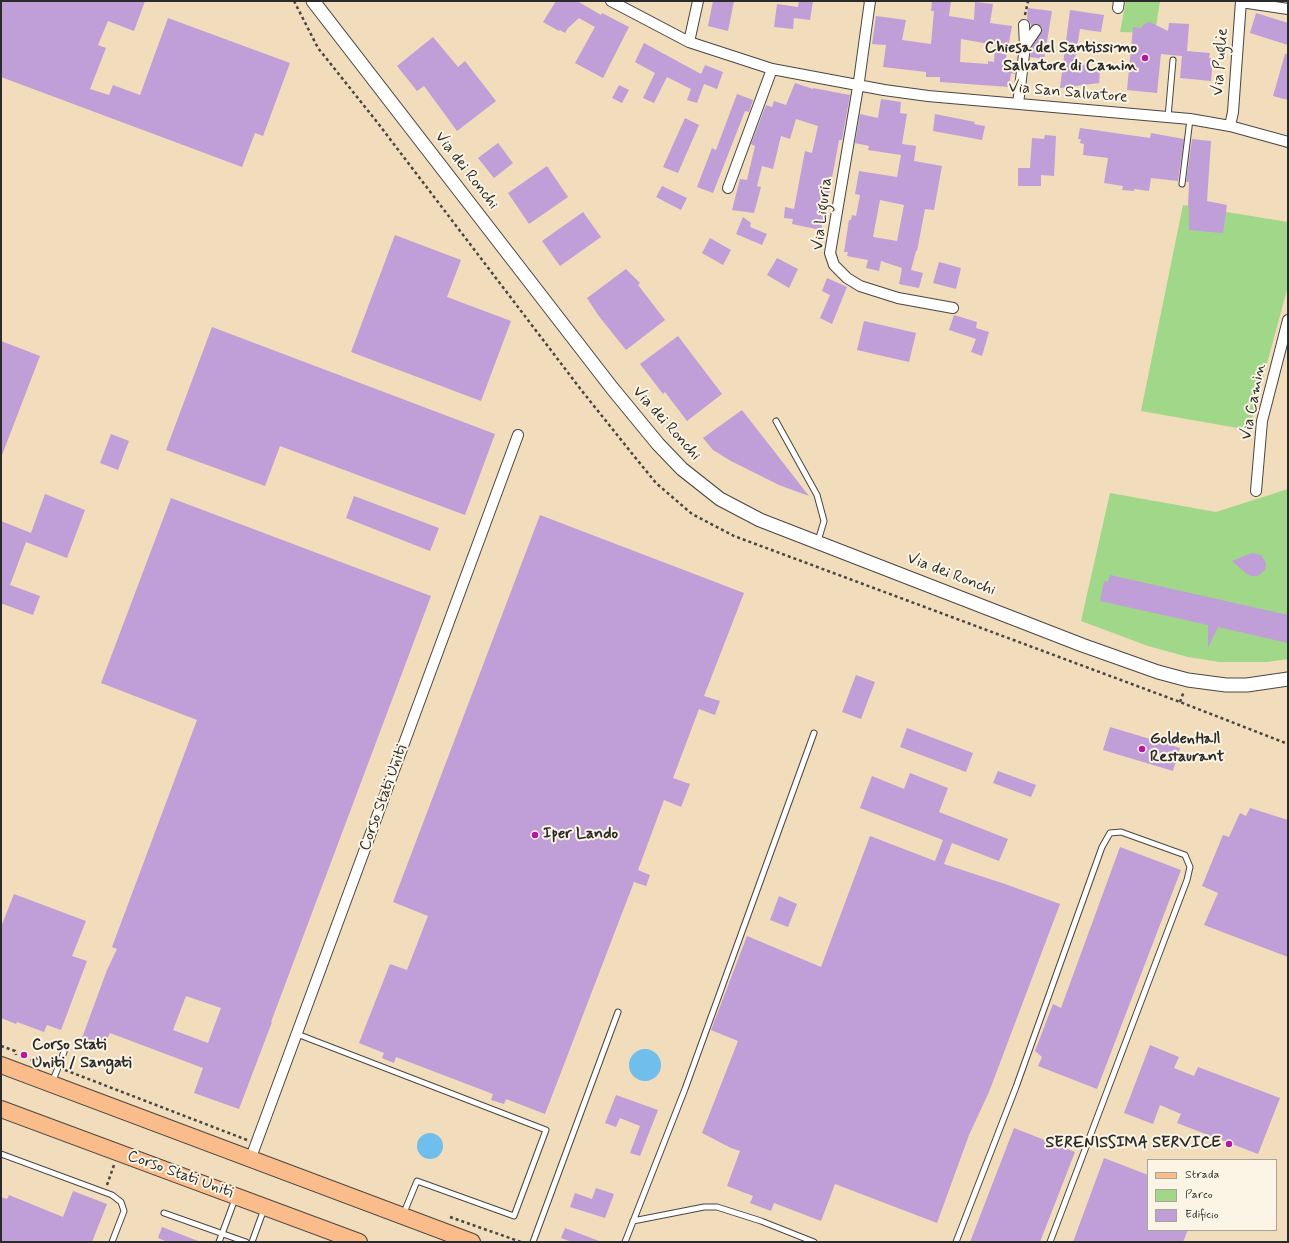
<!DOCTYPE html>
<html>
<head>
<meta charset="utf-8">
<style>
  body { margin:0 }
  #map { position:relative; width:1289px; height:1243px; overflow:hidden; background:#f1dcbc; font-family:Mynerve,sans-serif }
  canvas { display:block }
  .frame { position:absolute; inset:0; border:2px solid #2b2b2b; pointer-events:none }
  .legend { position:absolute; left:1147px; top:1159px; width:130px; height:72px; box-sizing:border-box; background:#fcf5e5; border:1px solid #a8a49b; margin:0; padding:5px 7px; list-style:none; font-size:12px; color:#2b2b2b }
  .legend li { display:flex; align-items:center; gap:8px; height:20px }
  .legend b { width:20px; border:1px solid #a8a49b }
</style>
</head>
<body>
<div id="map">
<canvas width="1289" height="1243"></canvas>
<div class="frame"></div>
<ul class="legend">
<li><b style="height:5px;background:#fabc8b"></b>Strada</li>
<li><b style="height:11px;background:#a1d789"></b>Parco</li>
<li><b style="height:11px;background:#c09ed7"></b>Edificio</li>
</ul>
</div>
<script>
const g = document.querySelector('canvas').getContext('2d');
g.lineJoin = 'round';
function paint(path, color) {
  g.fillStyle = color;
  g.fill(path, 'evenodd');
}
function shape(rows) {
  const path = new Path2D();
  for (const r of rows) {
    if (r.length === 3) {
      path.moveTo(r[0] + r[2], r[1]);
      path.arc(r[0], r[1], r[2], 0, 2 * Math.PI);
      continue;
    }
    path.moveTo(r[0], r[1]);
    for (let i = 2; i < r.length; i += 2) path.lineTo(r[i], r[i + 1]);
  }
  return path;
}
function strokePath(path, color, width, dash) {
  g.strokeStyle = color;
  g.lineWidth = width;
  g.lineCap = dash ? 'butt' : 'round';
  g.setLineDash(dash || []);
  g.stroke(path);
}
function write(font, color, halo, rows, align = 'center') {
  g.font = font + ' Mynerve,sans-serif';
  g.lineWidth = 4;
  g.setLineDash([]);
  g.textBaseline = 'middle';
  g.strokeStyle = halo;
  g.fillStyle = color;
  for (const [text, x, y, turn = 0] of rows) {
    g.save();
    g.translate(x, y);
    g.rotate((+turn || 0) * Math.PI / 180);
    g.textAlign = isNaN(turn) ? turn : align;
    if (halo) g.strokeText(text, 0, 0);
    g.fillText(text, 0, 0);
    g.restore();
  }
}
const green = shape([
  [1126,1,1160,1,1155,33,1120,32],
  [1183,205,1288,222,1288,286,1249,430,1141,411],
  [1288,489,1288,659,1267,662,1219,662,1188,657,1148,646,1081,621,1110,493,1216,512]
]);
const water = shape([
  [645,1065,16],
  [430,1146,13]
]);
const building = shape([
  [1,1,145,1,134,31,108,21,98,45,106,48,90,89,109,95,113,85,140,95,168,18,290,63,263,136,255,133,242,167,1,77],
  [556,1,577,1,601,15,602,13,629,27,603,78,575,63,595,27,579,18,568,28,565,33,560,30,559,31,543,22],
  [713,1,734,1,728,31,708,26],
  [799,1,813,1,810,20,794,18,793,29,774,27,777,4,798,7],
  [932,1,951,1,949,16,974,20,975,2,993,4,990,23,1012,26,1005,63,1016,63,1015,74,1011,73,1009,87,940,82,940,77,926,77,926,72,883,67,886,45,872,44,876,16,906,20,902,40,931,44,934,11,931,11],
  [961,39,995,45,994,62,988,61,988,64,960,62],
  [1028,8,1052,11,1044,59,1030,57,1031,48,1042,30,1042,27,1037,24,1031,26,1030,22,1027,19],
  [1070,10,1104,15,1101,32,1080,29,1074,66,1089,64,1090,72,1100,70,1099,83,1060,88],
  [1256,13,1288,23,1288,45,1250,33],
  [1150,22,1168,31,1169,23,1189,24,1187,51,1210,53,1209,58,1213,59,1211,81,1180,78,1182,56,1161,54,1157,93,1127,90,1133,27,1141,28,1144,24],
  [433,37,458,67,465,61,496,101,457,131,424,86,417,91,397,66],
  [644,43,701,74,705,65,723,72,717,89,704,84,697,103,687,100,691,89,667,77,654,103,643,98,655,73,635,62],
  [1285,54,1288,54,1288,100,1273,96],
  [795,83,813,89,813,88,850,95,842,140,839,140,829,194,826,194,822,214,824,215,821,230,792,224,793,219,784,218,785,207,794,209,805,151,812,153,818,126,796,119,790,139,781,136,773,169,762,166,757,186,761,187,754,213,732,210,740,179,747,180,755,146,751,144,766,105,772,107,774,101,786,105],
  [619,85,629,90,622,103,612,98],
  [737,94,753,100,749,112,745,111,713,193,697,187,712,148,716,150],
  [881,99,901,102,900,113,907,114,902,144,916,146,914,161,942,166,934,210,925,209,917,251,916,251,911,270,923,273,919,288,899,284,902,268,881,261,879,271,866,268,868,260,847,256,848,252,844,252,849,220,851,220,852,215,856,216,860,195,855,194,859,171,897,177,901,155,868,150,869,146,855,143,860,114,878,118],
  [880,200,904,205,897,241,873,237],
  [935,114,975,122,974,124,985,126,982,140,933,131],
  [685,118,699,125,678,173,663,167],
  [1080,128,1150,138,1151,133,1184,139,1178,181,1151,178,1149,191,1134,189,1134,191,1122,190,1123,186,1104,183,1108,158,1083,155,1084,144,1080,143,1081,139,1078,139],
  [1045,135,1056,136,1054,176,1041,175,1041,186,1018,186,1018,168,1030,168,1032,138,1044,139],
  [1192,139,1211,141,1207,201,1227,205,1223,233,1189,230,1189,207,1188,207,1189,182,1186,182],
  [498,143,513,163,494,178,478,158],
  [547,166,568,197,529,224,508,193],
  [662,186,687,198,681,210,656,197],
  [583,212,601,237,560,266,542,241],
  [743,217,751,223,750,227,767,234,762,245,736,234],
  [395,235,461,260,447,297,511,321,481,401,351,352],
  [710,238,731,250,723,265,702,253],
  [777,258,798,269,789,288,767,275],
  [939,262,961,268,956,289,933,283],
  [626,269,640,283,638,285,665,320,626,350,598,315,587,298],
  [827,278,847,287,832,324,820,318,830,295,822,291],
  [954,315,977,322,976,328,989,332,982,356,971,352,976,339,949,330],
  [864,321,916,333,909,362,857,350],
  [212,327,495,434,465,515,280,446,265,486,166,450],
  [678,336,722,394,687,421,665,392,663,394,640,364],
  [1,341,40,356,2,455,1,455],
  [742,410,809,496,779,485,731,461,713,450,703,438],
  [111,434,129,441,118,470,100,463],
  [45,494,85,510,67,558,26,542,10,585,40,596,33,615,3,604,1,606,1,521,31,533],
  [354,496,439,528,430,551,346,518],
  [171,498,431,596,271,1022,272,1022,239,1109,194,1093,203,1068,110,1033,107,1039,104,1038,100,1045,82,1038,107,970,117,949,112,947,197,720,101,683],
  [186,996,221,1008,208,1043,173,1030],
  [540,515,744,593,704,696,720,701,715,715,699,709,673,778,690,784,681,807,664,800,638,870,650,875,646,886,634,882,545,1114,506,1099,504,1104,491,1100,493,1094,396,1057,394,1063,382,1058,384,1053,359,1043,390,964,407,970,428,916,393,902],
  [1252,553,1261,555,1266,563,1265,570,1258,576,1251,576,1247,574,1232,561],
  [1110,575,1288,615,1288,643,1218,627,1208,648,1208,625,1100,601,1104,581,1108,582],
  [856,675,875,682,861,719,842,712],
  [1110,727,1180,748,1173,771,1103,750],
  [907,728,973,753,966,772,900,747],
  [998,771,1036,785,1031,797,993,783],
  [910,773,948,788,939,812,1008,839,999,861,952,843,944,864,1005,884,1060,904,989,1092,969,1135,937,1223,835,1184,821,1221,774,1203,771,1211,750,1203,753,1196,727,1186,740,1151,731,1148,702,1133,738,1041,711,1030,747,936,821,967,870,836,935,861,943,840,860,808,872,776,904,789],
  [1250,808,1288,820,1288,957,1204,925,1218,893,1202,886,1223,835,1229,837,1240,813,1246,816],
  [1120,847,1181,870,1097,1089,1038,1066,1042,1057,1035,1051,1053,1004,1061,1008],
  [14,894,86,921,72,956,87,961,61,1030,47,1025,44,1032,17,1022,16,1024,1,1018,1,927],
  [779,896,797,904,788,927,770,920],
  [1150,1045,1179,1057,1174,1068,1194,1076,1198,1067,1280,1098,1258,1154,1177,1123,1181,1114,1160,1105,1153,1124,1124,1113],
  [616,1095,658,1110,640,1156,630,1153,640,1126,620,1118,616,1127,605,1123],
  [1014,1128,1075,1152,1040,1242,970,1242],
  [1104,1158,1148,1175,1148,1230,1188,1230,1183,1242,1073,1242],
  [596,1188,614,1194,605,1218,570,1207,575,1193,592,1199],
  [73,1191,107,1204,92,1242,1,1242,1,1197,7,1199,9,1195,63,1217],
  [162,1227,198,1241,197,1242,168,1242,158,1238],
  [565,1228,599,1241,599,1242,572,1242,561,1238]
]);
const path = shape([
  [294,1,318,48,377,122,582,391,634,456,656,483,692,514,734,536,1180,702,1288,744],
  [1025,15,1028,1],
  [1180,702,1184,691],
  [1,1046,15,1051,16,1055],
  [30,1060,32,1060,35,1058,51,1064],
  [65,1070,247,1140],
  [107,1185,114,1165],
  [450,1217,521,1242]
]);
const service = shape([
  [1168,117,1173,60],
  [1182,184,1190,119],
  [776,421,817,495,824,521,818,541],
  [297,1034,546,1130,514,1216,417,1181,403,1215],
  [52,1083,64,1052],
  [1,1154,112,1195,121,1202,124,1211,112,1242],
  [164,1213,246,1242],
  [633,1221,704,1207,717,1207,761,1221,814,1242],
  [219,1242,235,1199],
  [252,1242,264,1209],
  [533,1242,618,1012],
  [625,1242,685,1089,814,733],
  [956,1242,1016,1087,1102,847,1110,833,1121,832,1185,855,1190,867,1187,880,1050,1242]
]);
const minor = shape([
  [611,1,689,42,772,69,884,90,928,96,1190,119,1230,126,1288,142],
  [870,1,859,81,830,253,834,265,847,278,860,286,898,298,953,308],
  [1241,2,1288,9],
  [1118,8,1119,1],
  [689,42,698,1],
  [1025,46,1036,30],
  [1018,104,1025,46,1024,25],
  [1230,126,1233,112,1241,1],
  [728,188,772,69],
  [1256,491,1262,421,1288,320],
  [250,1160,518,435]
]);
const tertiary = shape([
  [313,1,612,388,658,444,682,469,720,499,760,520,1082,645,1158,672,1188,680,1226,685,1247,685,1288,679]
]);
const primary = shape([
  [1,1065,472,1242],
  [1,1109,359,1242]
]);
const markers = [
  [1145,58,4,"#b5179e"],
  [1142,749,4,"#b5179e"],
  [535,835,4,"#b5179e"],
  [24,1055,4,"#b5179e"],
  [1229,1144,4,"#b5179e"]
];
const poiNames = [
  ["Chiesa del Santissimo",1137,49,"right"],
  ["Salvatore di Camin",1137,67,"right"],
  ["GoldenHall",1150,740],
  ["Restaurant",1150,758],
  ["Iper Lando",543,835],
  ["Corso Stati",32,1046],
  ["Uniti / Sangati",32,1064],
  ["SERENISSIMA SERVICE",1221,1144,"right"]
];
const streetNames = [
  ["Via Puglie",1221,62,-86],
  ["Via San Salvatore",1068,93,5],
  ["Via dei Ronchi",466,171,52],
  ["Via Liguria",823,214,-83],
  ["Via Camin",1254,402,-79],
  ["Via dei Ronchi",666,424,48],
  ["Via dei Ronchi",951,575,21],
  ["Corso Stati Uniti",384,798,-70],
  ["Corso Stati Uniti",180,1175,20]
];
paint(green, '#a1d789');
paint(water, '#70beeb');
paint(building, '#c09ed7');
strokePath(service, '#494641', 7);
strokePath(minor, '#494641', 12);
strokePath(tertiary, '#494641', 15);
strokePath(primary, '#494641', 18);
strokePath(path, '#494641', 2.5, [3, 3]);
strokePath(service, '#fff', 5);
strokePath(minor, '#fff', 10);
strokePath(tertiary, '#fff', 13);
strokePath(primary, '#fabc8b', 16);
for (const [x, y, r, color] of markers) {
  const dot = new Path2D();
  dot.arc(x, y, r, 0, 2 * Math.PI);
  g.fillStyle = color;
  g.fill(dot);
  strokePath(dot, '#fcf5e5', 1.5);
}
write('bold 16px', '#2b2b2b', '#fcf5e5', poiNames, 'left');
write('16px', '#2b2b2b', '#fcf5e5', streetNames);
</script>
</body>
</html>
